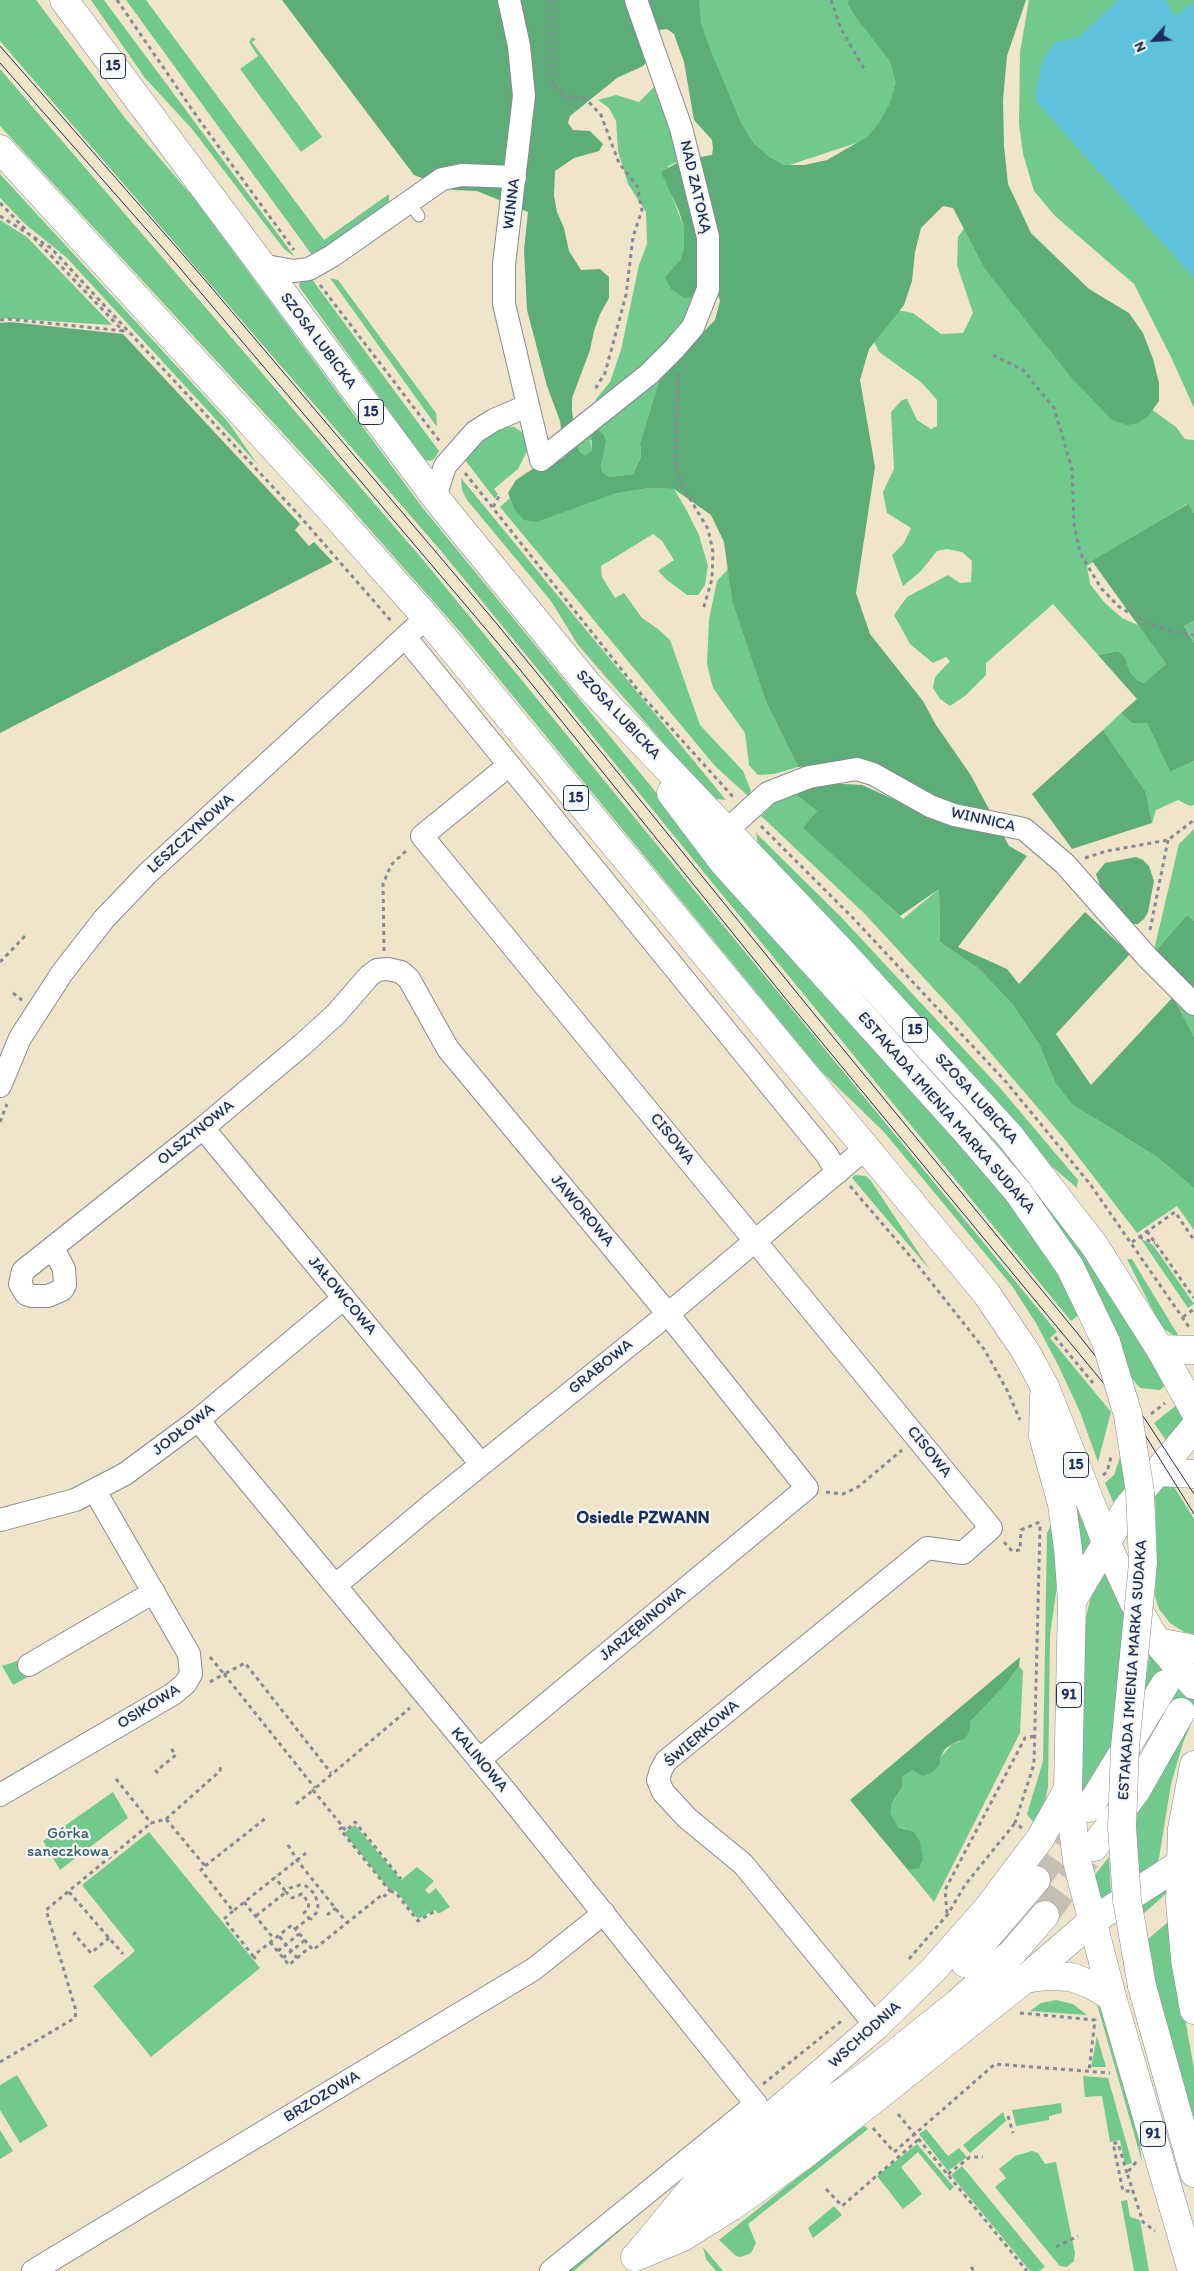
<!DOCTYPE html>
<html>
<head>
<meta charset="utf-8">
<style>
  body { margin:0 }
  #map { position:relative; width:1194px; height:2271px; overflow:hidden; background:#f0e4ca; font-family:Itim,sans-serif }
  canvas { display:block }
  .north { position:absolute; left:1129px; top:15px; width:50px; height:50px; -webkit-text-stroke:4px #f6f6f2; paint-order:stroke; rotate:244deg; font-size:14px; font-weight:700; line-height:20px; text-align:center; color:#1b2f5e }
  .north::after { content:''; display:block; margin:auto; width:18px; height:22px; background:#1b2f5e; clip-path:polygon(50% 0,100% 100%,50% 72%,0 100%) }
</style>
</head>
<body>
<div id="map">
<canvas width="1194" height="2271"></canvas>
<div class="north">N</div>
</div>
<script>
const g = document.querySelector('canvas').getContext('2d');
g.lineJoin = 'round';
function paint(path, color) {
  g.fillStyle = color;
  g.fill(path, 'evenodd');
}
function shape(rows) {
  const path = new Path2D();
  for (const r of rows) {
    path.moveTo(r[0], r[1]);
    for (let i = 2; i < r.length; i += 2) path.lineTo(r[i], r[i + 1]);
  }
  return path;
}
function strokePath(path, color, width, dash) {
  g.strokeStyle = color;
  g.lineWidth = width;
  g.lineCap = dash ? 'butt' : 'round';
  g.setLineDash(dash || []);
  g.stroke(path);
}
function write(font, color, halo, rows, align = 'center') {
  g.font = font + ' Itim,sans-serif';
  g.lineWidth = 4.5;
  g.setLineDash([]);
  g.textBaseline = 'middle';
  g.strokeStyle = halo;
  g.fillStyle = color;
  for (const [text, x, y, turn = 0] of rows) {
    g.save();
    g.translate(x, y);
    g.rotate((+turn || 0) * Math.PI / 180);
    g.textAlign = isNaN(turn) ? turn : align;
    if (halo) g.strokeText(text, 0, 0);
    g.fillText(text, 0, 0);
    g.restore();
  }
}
const green = shape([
  [0,0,36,0,125,118,193,197,422,507,736,890,985,1175,1008,1157,875,1005,1019,1163,1066,1225,1166,1384,1160,1390,1140,1388,1079,1315,1071,1321,441,551,0,41],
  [91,0,104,0,295,257,284,249,192,129,145,78],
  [126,0,146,0,324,240,389,194,389,201,385,211,312,255],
  [686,0,902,0,947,113,741,181],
  [1029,0,1194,0,1194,408,1171,357,1134,284,1055,216,1034,191,1023,154,1019,124,1020,52],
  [252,37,256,39,252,42,322,137,301,152,240,69,258,56,249,42],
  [0,69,424,561,1057,1332,1050,1338,1111,1412,1098,1462,1080,1412,1059,1367,1036,1323,1012,1286,884,1132,820,1070,462,634,327,481,0,126],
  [660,81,682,160,668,166,672,196,684,228,684,248,680,260,665,277,698,295,685,327,595,409,596,399,610,382,621,350,639,265,647,244,646,212,628,184,618,151,616,121,609,108,598,100,616,95,639,102],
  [0,174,228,422,258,465,67,258,24,223,0,198],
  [980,206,1137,399,1176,427,1185,439,1194,440,1194,513,1187,504,1087,566,1090,584,1104,602,1122,618,1138,625,1166,664,1144,683,1137,680,1130,672,1125,657,1118,651,1098,655,1053,604,986,663,986,675,965,696,950,706,940,699,933,688,935,677,950,661,946,657,933,663,910,644,894,615,907,597,948,575,960,583,971,582,972,561,962,552,947,549,937,551,920,572,903,586,892,555,904,543,911,528,887,513,883,492,894,469,891,412,902,400,907,399,917,420,931,429,937,426,937,400,921,382,879,352,870,334,891,309,913,313,941,334,963,333,973,313,957,265,958,237],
  [0,220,27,237,112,325,0,318],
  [311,278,439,451,434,459,429,461,424,459,300,288,299,284,302,280],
  [330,278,338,280,436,413,437,427],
  [661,375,640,443,641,457,633,474,610,477,603,473,601,466,606,443,590,440,592,451,585,457,580,452,576,442],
  [502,426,514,427,525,434,527,451,518,469,494,489,498,494,495,499,465,460,481,438],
  [461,478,726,800,716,799,706,792,578,645,551,601,467,500,462,490],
  [649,488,674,489,686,509,699,535,708,566,705,585,698,595,687,595,667,580,658,571,674,560,662,541,653,534,601,566,602,577,615,598,624,593,642,618,658,629,670,640,700,725,743,771,751,791,748,796,715,766,500,507,510,498,514,509,563,511,614,494],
  [728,569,732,601,766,702,798,767,774,774,758,775,749,765,745,733,713,688,707,664,709,619,717,581],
  [1194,621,1194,643,1184,626],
  [1121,713,1132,723,1147,723,1170,772,1194,761,1194,805,1190,806,1178,800,1156,810,1152,823,1146,792,1103,730],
  [795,794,817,811,804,828,903,919,939,889,940,942,979,969,1013,1005,1039,1044,1055,1082,1096,1119,1157,1157,1194,1188,1194,1230,1177,1206,1137,1233,1063,1137,958,1015,864,913,761,816,775,802],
  [1194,829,1194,921,1187,915,1153,954,1179,844],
  [756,833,841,917,1001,1089,1078,1180,1077,1188,1049,1164,758,844],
  [1173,997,1194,1016,1194,1037],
  [855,1175,866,1176,871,1181,930,1270,852,1178],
  [1141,1239,1153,1245,1194,1304,1188,1308],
  [1127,1259,1132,1259,1181,1340,1161,1327],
  [1178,1404,1187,1419,1167,1442,1154,1423],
  [1121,1454,1127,1495,1116,1509,1105,1483,1114,1475],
  [1171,1482,1194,1519,1194,1634,1184,1632,1170,1623,1159,1609,1155,1596,1157,1560,1155,1493],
  [1080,1503,1093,1540,1081,1558,1072,1507],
  [1051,1525,1059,1570,1050,1636,1048,1787,1044,1808,1037,1827,1027,1814,1043,1761,1047,1533],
  [1105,1568,1126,1610,1111,1764,1082,1800,1083,1631,1090,1600],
  [1150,1649,1194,1699,1194,1717,1183,1743,1171,1784,1159,1858,1154,1868,1137,1882,1136,1814,1187,1722,1158,1674,1143,1700],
  [23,1659,32,1675,13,1685,2,1666],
  [1019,1666,1023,1671,1020,1733,934,1902,908,1870,919,1867,923,1860,906,1829,898,1827,893,1820,889,1813,892,1803,902,1787,902,1777,906,1772,940,1758,952,1744,959,1742,970,1729,970,1722,1006,1684],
  [113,1792,128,1818,60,1870,43,1841],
  [355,1825,401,1880,417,1867,434,1881,425,1890,429,1894,436,1888,450,1907,438,1914,435,1910,418,1919,396,1891,389,1889,344,1833],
  [149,1832,260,1968,151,2057,93,1986,135,1951,82,1885],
  [1109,1857,1111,1894,1100,1903,1093,1877],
  [1170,1884,1169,1891,1142,1915,1140,1900],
  [1168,1922,1194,2069,1194,2119,1150,1967,1147,1940],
  [1056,2000,1073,2004,1087,2015,1030,2011,1041,2003],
  [1097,2004,1108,2018,1137,2120,1142,2162],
  [1097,2036,1106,2067,1091,2067],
  [17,2075,48,2126,20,2143,0,2110,0,2085],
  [1083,2076,1108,2078,1132,2163,1125,2165,1120,2140,1110,2142,1102,2096,1085,2097],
  [1061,2103,1062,2113,1049,2116,1049,2120,1016,2126,1012,2110],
  [1003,2112,1006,2121,970,2153,963,2145],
  [863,2125,868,2129,748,2224,756,2243,751,2253,741,2257,736,2256,719,2240],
  [926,2129,948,2156,959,2148,967,2157,948,2171,919,2134],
  [0,2130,13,2151,0,2159],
  [917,2144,954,2187,950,2191,918,2152,901,2167,922,2194,903,2209,877,2176],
  [712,2150,574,2271,563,2271],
  [1032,2151,1038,2153,1045,2164,1056,2162,1075,2253,1074,2261,1067,2267,1060,2266,1054,2259,995,2187,1006,2178,999,2169,1015,2156],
  [962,2166,1045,2267,1039,2271,1030,2271,951,2175],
  [1127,2200,1130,2217,1140,2220,1149,2271,1134,2271,1121,2201],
  [834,2206,842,2215,813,2238,808,2228],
  [703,2247,723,2271,716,2271,706,2259]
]);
const forest = shape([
  [282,0,699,0,701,24,712,54,741,123,754,144,769,157,783,165,804,165,827,160,867,137,879,123,889,105,896,83,890,61,855,16,848,4,849,0,1026,0,1007,56,1003,100,1004,146,1008,184,1031,233,1089,289,1129,313,1143,333,1153,359,1159,383,1159,401,1149,415,1138,423,1127,425,1112,420,1071,377,985,269,953,208,943,206,921,228,915,252,912,281,904,305,869,349,860,380,875,467,856,593,870,634,923,701,936,725,970,774,1009,846,1027,856,958,947,1007,969,1019,984,1085,912,1130,954,1056,1034,1091,1085,1173,997,1194,1037,1194,1188,1157,1157,1072,1104,1055,1082,1039,1044,1013,1005,979,969,940,942,939,889,900,916,803,828,817,811,795,794,825,783,862,785,942,821,947,802,871,762,798,767,766,702,732,601,724,542,711,515,674,489,649,488,614,494,536,522,524,520,514,509,508,493,516,480,534,468,552,464,565,457,560,421,547,386,527,310,524,250,528,212,477,191,453,190,414,175],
  [667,29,674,34,684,62,694,120,712,140,713,148,712,155,682,160,661,172,679,211,684,228,684,248,680,260,665,277,671,289,684,298,718,294,720,301,715,320,661,375,640,443,641,457,633,474,610,477,603,473,601,466,606,443,604,435,597,428,591,432,592,451,585,456,580,452,576,442,572,411,572,398,590,350,594,331,600,314,609,298,609,277,600,269,581,270,569,251,564,228,557,212,554,196,555,171,574,158,599,151,603,144,590,131,573,130,568,123,570,116,617,78,643,66,648,60,654,34,660,30],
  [10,322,123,334,300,524,295,530,309,546,314,542,333,562,0,733,0,323],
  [1188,504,1194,513,1194,621,1184,626,1194,643,1194,761,1170,772,1147,723,1132,723,1121,713,1137,699,1098,655,1118,651,1125,657,1130,672,1137,680,1144,683,1166,664,1092,561],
  [1103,730,1146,792,1152,823,1072,849,1032,794],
  [1136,857,1143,860,1149,866,1154,881,1148,912,1144,919,1138,924,1131,924,1102,891,1096,874,1105,863],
  [1187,915,1194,921,1194,989,1153,954],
  [1020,1657,1019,1666,1006,1684,970,1722,970,1729,966,1738,952,1744,945,1749,940,1758,940,1764,933,1772,923,1776,912,1770,902,1777,902,1787,892,1803,890,1813,898,1827,914,1832,920,1842,923,1860,919,1868,908,1870,850,1800]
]);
const water = shape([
  [1118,0,1166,0,1175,16,1194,2,1194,278,1035,100,1042,61,1054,43,1079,37]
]);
const secondaryTunnel = shape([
  [1036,1880,1083,1815],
  [1045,1915,1091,1852]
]);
const path = shape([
  [117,0,200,121,294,250],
  [552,0,552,85,568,97,585,98,601,115,619,163,637,186,642,210,633,237,626,295,605,373,594,391],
  [831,0,841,29,866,72],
  [0,203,26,230],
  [0,216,51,248,298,514,392,622],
  [34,238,124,332],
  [320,285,441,443],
  [0,320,8,319,124,331],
  [993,355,1023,370,1054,408,1072,469,1074,524,1080,553,1101,588,1118,606,1146,623,1171,631,1194,635],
  [678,373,676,468,683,487,708,529,713,552,712,579,703,610],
  [465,473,645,699,734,798],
  [493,507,501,493],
  [761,826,854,919,1007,1083,1090,1184,1189,1327],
  [1085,858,1107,851,1168,840,1194,820],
  [1150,930,1168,840],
  [384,951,383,884,391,865,408,849],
  [0,962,26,935],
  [13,993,22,1000],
  [0,1122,7,1104],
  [850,1186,916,1263,984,1349,1007,1390,1020,1420],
  [1147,1231,1194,1298],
  [1139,1237,1155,1243],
  [1132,1242,1175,1212,1194,1240],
  [1183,1317,1194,1309],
  [1055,1337,1093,1383],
  [1151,1414,1165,1403],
  [1103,1475,1107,1472,1111,1457],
  [826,1492,843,1494,858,1487,902,1450],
  [1004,1542,1012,1551,1020,1550,1021,1530,1042,1521],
  [210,1657,224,1674,245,1663,331,1773],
  [210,1682,224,1674,315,1788],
  [158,1773,156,1771,176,1755,169,1746],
  [116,1779,151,1823,166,1819,205,1866,201,1870,233,1911,306,1853],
  [296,1804,313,1790],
  [166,1819,220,1771,221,1764],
  [343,1827,346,1831,355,1822,401,1879],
  [1022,1828,1015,1823,1034,1764,1040,1526],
  [288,1845,297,1860,347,1923],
  [205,1866,266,1818],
  [390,1891,396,1893,418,1921,435,1911],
  [69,1892,123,1954],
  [244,1902,274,1939],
  [233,1911,224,1919,253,1956,292,1925,313,1950,383,1894,385,1896,390,1891,340,1829,343,1827,313,1790,410,1708],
  [947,1913,945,1890,1025,1738,1035,1736],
  [327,1915,336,1908],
  [256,1916,286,1892,275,1877],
  [295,1929,309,1918,304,1913,308,1909,309,1903,302,1894,292,1898,286,1892,290,1888,300,1885,306,1886,315,1894,318,1906,317,1912,311,1919,309,1918],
  [76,1932,74,1934,91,1953,110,1937],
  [270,1942,289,1965,297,1958,279,1936],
  [278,1951,299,1934],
  [253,1956,257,1960],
  [283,1958,305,1940],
  [297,1958,310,1947],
  [909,1959,948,1914,965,1885,1015,1823],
  [1020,2013,1095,2020,1089,2071],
  [0,2062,75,2018,76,2011,46,1910,151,1823],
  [763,2084,844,2019],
  [898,2114,1027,2271],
  [1008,2116,1013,2133],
  [873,2128,894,2152,995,2064,1110,2073],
  [1136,2162,1127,2173,1143,2222,1155,2231],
  [1127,2173,1118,2143,1113,2143,1123,2191,1133,2191],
  [948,2174,970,2157,983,2157],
  [826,2189,842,2206,919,2139],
  [1056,2247,1078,2236],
  [971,2267,974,2271]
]);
const lane = shape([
  [409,202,419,216]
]);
const street = shape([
  [509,0,519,46,524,96,504,264,504,304,541,460,649,374,674,349,693,327,708,289,708,237,681,128,636,0],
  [261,265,293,271,309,269,332,256,442,179,462,175,515,177],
  [435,497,445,466,475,432,494,420,527,406],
  [405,637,827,1155,837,1173],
  [508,766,422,836,991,1528,963,1553,927,1548,666,1761,661,1770,658,1780,663,1792,687,1818,743,1864,876,2026],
  [727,830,768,793,809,777,857,769,873,774,930,806,954,815,1024,829,1065,864,1148,958,1194,1004],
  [0,1086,20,1038,62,973,104,919,148,873,416,627],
  [203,1128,481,1464],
  [53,1248,64,1269,65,1285,62,1290,48,1296,32,1296,26,1294,20,1284,23,1271,203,1128,302,1045,336,1014,369,976,377,970,388,969,401,972,409,979,448,1049,668,1314,807,1488,479,1760],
  [198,1420,506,1792,756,2104,551,2271],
  [0,1520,75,1500,125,1474,198,1420,344,1298],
  [336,1585,431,1505,668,1314,866,1148],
  [29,1665,154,1592],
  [0,1795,173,1694,185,1684,191,1674,189,1654,95,1491],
  [33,2271,534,1969,604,1913]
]);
const secondary = shape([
  [1089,1808,1165,1684],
  [1094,1847,1136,1791,1181,1712],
  [965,1963,1036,1880],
  [1025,1979,1046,1976,1071,1977,1090,1984,1112,1997],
  [683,2219,811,2115,873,2071,958,2003,1013,1952,1045,1915],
  [639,2253,706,2172,876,2026,934,1969,987,1909,1040,1839,1068,1789],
  [635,2257,683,2237,731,2207,804,2155,1025,1979,1091,1922,1180,1864]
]);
const primary = shape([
  [64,0,435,497,589,686,841,951,1010,1136,1094,1245,1160,1349,1194,1410],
  [0,149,329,508,426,617,986,1293,1026,1352,1045,1387,1106,1542,1133,1601,1157,1642,1194,1685],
  [671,793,723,862,964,1129],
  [1160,1349,1194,1350],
  [1044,1396,1043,1436,1062,1504,1068,1549,1072,1601,1068,1789,1077,1861,1112,1997,1192,2271],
  [1158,1472,1194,1474],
  [1072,1601,1127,1508,1194,1428],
  [1157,1642,1194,1649],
  [1194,1765,1182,1829,1180,1902,1185,1959,1194,2010],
  [1142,1986,1194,2173]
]);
const tram = shape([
  [0,46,199,273,497,624,815,1015,1078,1334,1145,1419,1194,1494],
  [0,63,168,254,513,661,790,1004,1115,1397,1145,1435,1194,1514]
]);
const primaryBridge = shape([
  [964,1129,1018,1192,1070,1267,1106,1342,1128,1415,1140,1492,1143,1563,1125,1747,1122,1827,1127,1900,1142,1986]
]);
const shields = [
  [113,66,25],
  [371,412,25],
  [576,798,25],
  [915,1030,25],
  [1076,1465,25],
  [1069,1695,25],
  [1153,2134,25]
];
const shieldNames = [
  ["15",113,66],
  ["15",371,412],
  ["15",576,798],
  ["15",915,1030],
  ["15",1076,1465],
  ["91",1069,1695],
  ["91",1153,2134]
];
const streetNames = [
  ["NAD ZATOKĄ",695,187,77],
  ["WINNA",512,204,-83],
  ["SZOSA LUBICKA",318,341,53],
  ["SZOSA LUBICKA",618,715,47],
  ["WINNICA",983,820,13],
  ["LESZCZYNOWA",191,834,-42],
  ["SZOSA LUBICKA",976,1099,48],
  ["ESTAKADA IMIENIA MARKA SUDAKA",946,1113,49],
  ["OLSZYNOWA",196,1133,-39],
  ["CISOWA",672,1139,51],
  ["JAWOROWA",582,1211,50],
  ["JAŁOWCOWA",342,1296,50],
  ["GRABOWA",601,1367,-39],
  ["JODŁOWA",184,1430,-38],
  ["CISOWA",929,1452,51],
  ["JARZĘBINOWA",643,1624,-40],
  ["ESTAKADA IMIENIA MARKA SUDAKA",1133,1670,-86],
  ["OSIKOWA",149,1707,-32],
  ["ŚWIERKOWA",702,1734,-41],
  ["KALINOWA",479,1760,50],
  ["WSCHODNIA",865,2035,-42],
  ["BRZOZOWA",322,2097,-31]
];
const parkNames = [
  ["Górka",68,1834],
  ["saneczkowa",68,1852]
];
const neighbourhoodNames = [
  ["Osiedle PZWANN",643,1518]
];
paint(green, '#72c98e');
paint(forest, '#5dad79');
paint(water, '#5fc2dd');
strokePath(secondaryTunnel, '#c5c0b4', 28, [28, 14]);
strokePath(lane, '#868a94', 13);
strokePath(street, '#868a94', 24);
strokePath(secondary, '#868a94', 29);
strokePath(primary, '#868a94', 29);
strokePath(path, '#868a94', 3, [4, 4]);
strokePath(lane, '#fff', 11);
strokePath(street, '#fff', 22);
strokePath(secondary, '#fff', 28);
strokePath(primary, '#fff', 28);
strokePath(tram, '#1b2f5e', 1);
strokePath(primaryBridge, '#868a94', 29, []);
strokePath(primaryBridge, '#fff', 28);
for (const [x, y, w] of shields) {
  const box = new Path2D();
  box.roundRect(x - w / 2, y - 12.5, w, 25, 4);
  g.fillStyle = '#f6f6f2';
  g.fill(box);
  strokePath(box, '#1b2f5e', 1);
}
write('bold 15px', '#1b2f5e', null, shieldNames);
write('16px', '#1b2f5e', '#f6f6f2', streetNames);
write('16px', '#355d6c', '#f6f6f2', parkNames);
write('bold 18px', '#1b2f5e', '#f6f6f2', neighbourhoodNames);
</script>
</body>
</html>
